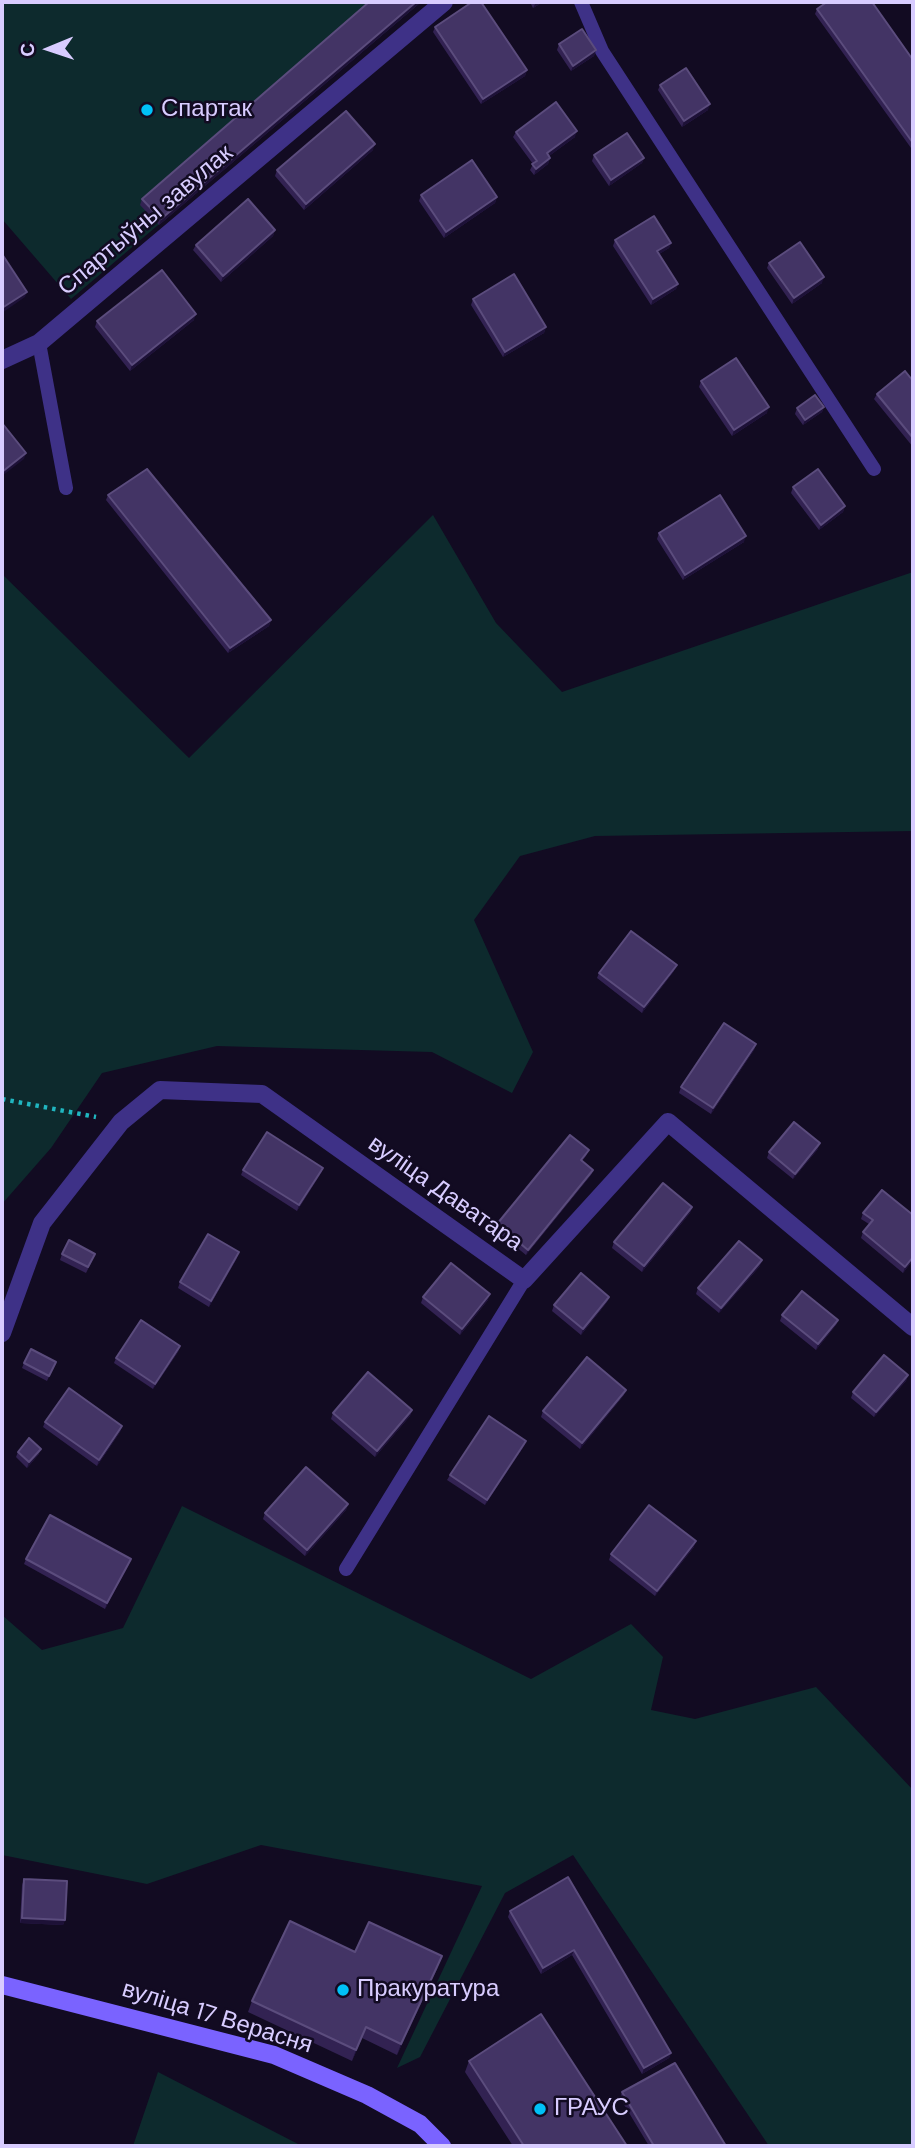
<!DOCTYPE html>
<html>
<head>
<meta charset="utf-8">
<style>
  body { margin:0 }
  #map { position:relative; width:915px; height:2148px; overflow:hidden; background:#120b22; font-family:"DM Sans",sans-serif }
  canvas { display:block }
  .frame { position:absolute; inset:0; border:4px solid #d8ccff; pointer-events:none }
  .north { position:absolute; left:14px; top:14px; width:70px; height:70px; -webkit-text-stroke:5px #120b22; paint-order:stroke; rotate:268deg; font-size:19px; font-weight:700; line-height:28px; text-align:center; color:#d8ccff }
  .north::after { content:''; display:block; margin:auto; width:24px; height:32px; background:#d8ccff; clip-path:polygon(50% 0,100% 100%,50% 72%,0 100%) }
</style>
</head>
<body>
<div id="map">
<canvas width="915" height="2148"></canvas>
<div class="frame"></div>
<div class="north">С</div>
</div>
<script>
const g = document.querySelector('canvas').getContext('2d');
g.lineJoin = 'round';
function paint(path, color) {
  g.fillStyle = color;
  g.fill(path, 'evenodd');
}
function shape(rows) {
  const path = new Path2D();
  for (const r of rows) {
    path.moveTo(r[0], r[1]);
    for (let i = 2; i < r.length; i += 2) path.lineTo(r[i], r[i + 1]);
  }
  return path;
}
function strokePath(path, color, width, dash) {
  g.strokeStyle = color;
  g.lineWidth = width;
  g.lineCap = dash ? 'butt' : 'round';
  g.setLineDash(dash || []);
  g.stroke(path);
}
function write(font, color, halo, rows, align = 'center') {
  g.font = font + ' "DM Sans",sans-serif';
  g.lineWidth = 5;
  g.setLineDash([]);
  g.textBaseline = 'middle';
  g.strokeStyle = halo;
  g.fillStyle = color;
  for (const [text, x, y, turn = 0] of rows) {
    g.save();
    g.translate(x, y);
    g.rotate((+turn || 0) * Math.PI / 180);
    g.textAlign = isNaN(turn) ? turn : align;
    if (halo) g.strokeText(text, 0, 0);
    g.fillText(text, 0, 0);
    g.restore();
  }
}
const green = shape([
  [2,2,421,2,71,299,2,219],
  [433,515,496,623,562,692,913,572,913,831,595,836,520,856,474,920,533,1052,512,1093,432,1052,217,1046,102,1073,51,1148,2,1204,2,574,189,758],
  [182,1506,531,1679,631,1624,663,1657,651,1710,695,1719,816,1687,913,1790,913,2146,769,2146,573,1855,505,1893,420,2057,397,2068,482,1886,261,1845,147,1884,2,1855,2,1615,42,1650,123,1628],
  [158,2072,300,2145,300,2146,133,2146]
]);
const path = shape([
  [2,1099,96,1117]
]);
const lane = shape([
  [581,2,602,51,874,469],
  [39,343,66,488],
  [346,1569,524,1280]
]);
const street = shape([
  [2,360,39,343,444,2],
  [2,1333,42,1223,121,1122,160,1090,262,1094,524,1280,668,1122,913,1327]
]);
const secondary = shape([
  [2,1985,274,2055,367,2095,420,2124,442,2146]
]);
const wall = shape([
  [369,2,421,2,159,225,140,205,142,199],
  [530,2,543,2,533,8],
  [817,9,913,60,913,146,911,148,815,14],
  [435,27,527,70,525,76,481,104,433,32],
  [559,44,596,50,594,56,571,71,557,50],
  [660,85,708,110,682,127,658,90],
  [516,132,575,137,549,156,550,158,548,164,534,175,530,170,533,164,513,137],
  [373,150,304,210,275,176,277,170],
  [594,155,644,158,642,163,609,186,592,161],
  [421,195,497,197,495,203,444,238,419,201],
  [275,230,273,236,221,282,193,250,196,245],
  [615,240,671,243,669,248,659,254,678,284,676,289,651,305,613,246],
  [769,263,822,283,792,304,767,268],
  [473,299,546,327,544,333,503,357,471,305],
  [194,320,130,371,95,327,97,321],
  [701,381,767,413,732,436,699,387],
  [913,381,913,447,874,399,877,394],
  [824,407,822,412,803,425,795,414,797,408],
  [793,487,845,506,843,512,819,530,791,493],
  [108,495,271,620,269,626,228,653,106,500],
  [659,533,744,542,683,580,657,539],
  [674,971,642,1013,597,978,599,973],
  [756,1044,754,1050,711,1114,679,1093,681,1087],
  [818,1149,793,1179,767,1158,769,1152],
  [589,1150,586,1156,582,1161,593,1170,591,1175,526,1255,495,1230,497,1224],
  [323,1168,321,1173,297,1211,241,1175,243,1170],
  [692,1207,690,1213,642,1272,612,1248,614,1242],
  [863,1213,913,1215,913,1260,903,1273,861,1238,863,1232,869,1224,861,1219],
  [62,1254,93,1259,86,1273,60,1260],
  [237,1258,209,1307,178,1288,180,1282],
  [760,1266,719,1313,696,1294,698,1288],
  [423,1297,488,1300,460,1335,421,1303],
  [609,1297,607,1302,581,1335,552,1311,554,1305],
  [782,1315,838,1320,836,1325,816,1350,780,1321],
  [180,1346,178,1352,153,1389,114,1363,116,1358],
  [56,1362,47,1381,22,1368,24,1363],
  [908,1375,906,1381,874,1417,851,1398,853,1392],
  [624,1395,580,1449,541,1417,543,1411],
  [412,1410,410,1416,375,1457,331,1419,333,1413],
  [45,1422,122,1426,120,1432,97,1466,43,1427],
  [526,1441,524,1446,485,1505,447,1480,450,1475],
  [18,1452,39,1454,27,1468,16,1457],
  [348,1504,346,1510,305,1556,263,1519,265,1513],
  [694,1547,655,1596,609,1560,611,1554],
  [26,1559,131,1559,105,1609,24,1564],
  [568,1877,671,2053,669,2058,642,2074,572,1955,541,1974,508,1917,510,1911],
  [24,1879,65,1920,63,1925,20,1923,22,1885],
  [355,1952,438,1967,397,2055,362,2038,352,2061,248,2012,252,2001],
  [469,2061,627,2146,513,2146,465,2072],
  [622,2092,726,2146,649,2146,620,2098]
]);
const shadedWall = shape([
  [416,2,421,2,159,225,161,219],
  [536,2,543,2,533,8],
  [596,50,594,56,571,71,573,66],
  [527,70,525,76,481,104,483,99],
  [710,104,708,110,682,127,684,121],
  [577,131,575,137,545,159,547,153],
  [375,144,373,150,304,210,306,204],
  [550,158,548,164,534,175,536,169],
  [644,158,642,163,609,186,611,180],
  [497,197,495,203,444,238,446,232],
  [275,230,273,236,221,282,223,276],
  [671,243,669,248,655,257,657,251],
  [824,277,822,283,792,304,794,298],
  [678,284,676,289,651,305,653,299],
  [27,292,25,297,2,313,2,308],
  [196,314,194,320,130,371,132,365],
  [546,327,544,333,503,357,505,352],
  [769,407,767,413,732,436,734,430],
  [824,407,822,412,803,425,805,420],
  [26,453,24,459,2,476,2,472],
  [845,506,843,512,819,530,821,525],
  [746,536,744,542,683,580,685,575],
  [271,620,269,626,228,653,230,648],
  [677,965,674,971,642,1013,644,1007],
  [756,1044,754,1050,711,1114,713,1108],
  [820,1143,818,1149,793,1179,795,1174],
  [323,1168,321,1173,297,1211,299,1205],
  [593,1170,591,1175,526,1255,528,1250],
  [692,1207,690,1213,642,1272,644,1266],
  [239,1252,237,1258,209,1307,211,1301],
  [913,1257,913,1260,903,1273,905,1267],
  [762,1260,760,1266,719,1313,721,1308],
  [490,1294,488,1300,460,1335,462,1329],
  [609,1297,607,1302,581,1335,583,1329],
  [838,1320,836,1325,816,1350,818,1344],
  [180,1346,178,1352,153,1389,155,1384],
  [908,1375,906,1381,874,1417,876,1412],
  [626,1390,624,1395,580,1449,582,1443],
  [412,1410,410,1416,375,1457,377,1451],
  [122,1426,120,1432,97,1466,99,1460],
  [526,1441,524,1446,485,1505,487,1500],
  [41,1449,39,1454,27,1468,29,1462],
  [348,1504,346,1510,305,1556,307,1550],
  [696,1541,694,1547,655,1596,657,1591],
  [131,1559,129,1565,105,1609,107,1603],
  [22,1918,65,1920,63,1925,20,1923],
  [574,1950,572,1955,541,1974,543,1968],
  [442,1956,438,1967,397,2055,401,2044],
  [366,2027,362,2038,352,2061,356,2050],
  [671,2053,669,2058,642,2074,644,2068]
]);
const building = shape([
  [369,2,416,2,161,219,142,199,369,2],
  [472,2,481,2,527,70,483,99,435,27,472,2],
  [827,2,872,2,913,60,913,143,817,9,827,2],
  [582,29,596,50,573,66,559,44,582,29],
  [686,68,710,104,684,121,660,85,686,68],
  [556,102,577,131,547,153,550,158,536,169,532,164,537,161,516,132,556,102],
  [346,111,375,144,306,204,277,170,346,111],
  [627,133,644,158,611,180,594,155,627,133],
  [472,160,497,197,446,232,421,195,472,160],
  [248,199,275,230,223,276,196,245,248,199],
  [654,216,671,243,657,251,678,284,653,299,615,240,654,216],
  [800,242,824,277,794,298,769,263,800,242],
  [2,254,27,292,2,308,2,254],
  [162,270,196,314,132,365,97,321,162,270],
  [514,274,546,327,505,352,473,299,514,274],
  [736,358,769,407,734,430,701,381,736,358],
  [905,371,913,381,913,438,877,394,905,371],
  [815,395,824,407,805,420,797,408,815,395],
  [2,423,26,453,2,472,2,423],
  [147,469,271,620,230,648,108,495,147,469],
  [818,469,845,506,821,525,793,487,818,469],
  [720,495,746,536,685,575,659,533,720,495],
  [631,931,677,965,644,1007,599,973,631,931],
  [724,1023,756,1044,713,1108,681,1087,724,1023],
  [794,1122,820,1143,795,1174,769,1152,794,1122],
  [267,1132,323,1168,299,1205,243,1170,267,1132],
  [570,1135,589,1150,581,1160,593,1170,528,1250,497,1224,570,1135],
  [663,1183,692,1207,644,1266,614,1242,663,1183],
  [882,1190,913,1215,913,1257,905,1267,863,1232,873,1220,863,1213,882,1190],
  [208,1234,239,1252,211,1301,180,1282,208,1234],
  [69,1240,95,1254,88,1267,62,1254,69,1240],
  [739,1241,762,1260,721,1308,698,1288,739,1241],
  [451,1263,490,1294,462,1329,423,1297,451,1263],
  [581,1273,609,1297,583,1329,554,1305,581,1273],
  [802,1291,838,1320,818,1344,782,1315,802,1291],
  [141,1320,180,1346,155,1384,116,1358,141,1320],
  [31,1349,56,1362,49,1376,24,1363,31,1349],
  [884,1355,908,1375,876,1412,853,1392,884,1355],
  [587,1357,626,1390,582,1443,543,1411,587,1357],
  [368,1372,412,1410,377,1451,333,1413,368,1372],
  [69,1388,122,1426,99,1460,45,1422,69,1388],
  [489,1416,526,1441,487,1500,450,1475,489,1416],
  [29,1438,41,1449,29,1462,18,1452,29,1438],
  [306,1467,348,1504,307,1550,265,1513,306,1467],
  [649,1505,696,1541,657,1591,611,1554,649,1505],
  [50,1515,131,1559,107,1603,26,1559,50,1515],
  [568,1877,671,2053,644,2068,574,1950,543,1968,510,1911,568,1877],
  [24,1879,67,1881,65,1920,22,1918,24,1879],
  [290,1921,355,1952,369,1922,442,1956,401,2044,366,2027,356,2050,252,2001,290,1921],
  [541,2014,627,2146,524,2146,469,2061,541,2014],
  [675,2063,726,2146,654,2146,622,2092,675,2063]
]);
const markers = [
  [147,110,7,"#00c1f7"],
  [343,1990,7,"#00c1f7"],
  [540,2109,7,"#00c1f7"]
];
const poiNames = [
  ["Спартак",161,110],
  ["Пракуратура",357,1990],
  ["ГРАУС",554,2109]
];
const streetNames = [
  ["Спартыўны завулак",146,221,-40],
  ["вуліца Даватара",445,1194,35],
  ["вуліца 17 Верасня",217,2018,17]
];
paint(green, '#0d2a2d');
strokePath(path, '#20b5bf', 4.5, [3.5, 5]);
strokePath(lane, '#3e3187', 14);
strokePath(street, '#3e3187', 18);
strokePath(secondary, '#7a63ff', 18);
paint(wall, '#322252');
paint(shadedWall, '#1d1137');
paint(building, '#433465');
strokePath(building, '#5b4c7d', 2);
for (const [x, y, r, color] of markers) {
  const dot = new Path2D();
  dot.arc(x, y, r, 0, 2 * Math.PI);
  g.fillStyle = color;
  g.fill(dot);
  strokePath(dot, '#120b22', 2.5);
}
write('24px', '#d8ccff', '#120b22', poiNames, 'left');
write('24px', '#d8ccff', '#120b22', streetNames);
</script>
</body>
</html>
